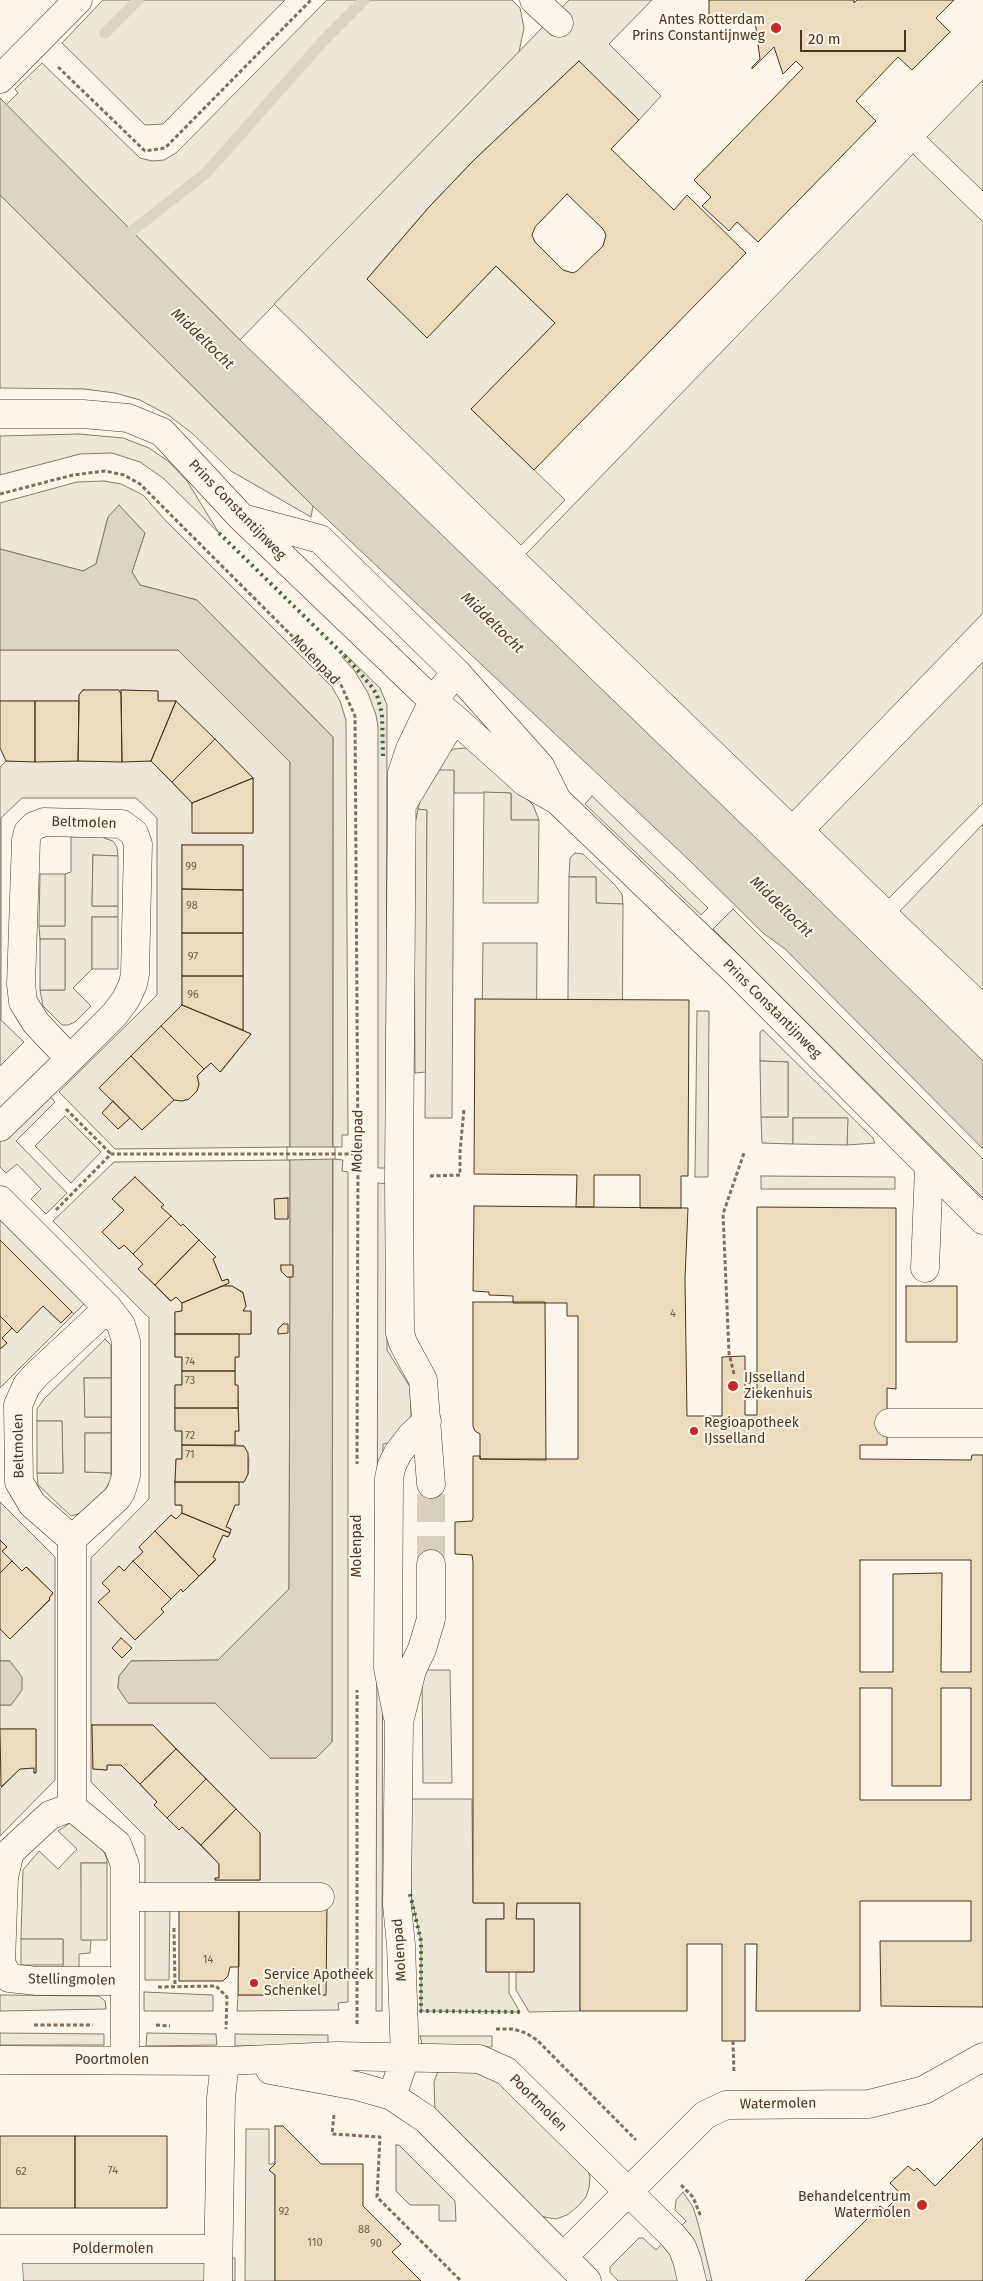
<!DOCTYPE html>
<html>
<head>
<meta charset="utf-8">
<style>
  body { margin:0 }
  #map { position:relative; width:983px; height:2281px; overflow:hidden; background:#fbf6e9; font-family:"Fira Sans",sans-serif }
  canvas { display:block }
  .scale { position:absolute; left:800px; top:30px; width:106px; height:22px; box-sizing:border-box; border:2px solid #4a3520; border-top:0; padding-left:6px; font-size:15px; line-height:18px; white-space:nowrap; color:#4a3520; -webkit-text-stroke:4px #fbf6e9; paint-order:stroke }
</style>
</head>
<body>
<div id="map">
<canvas width="983" height="2281"></canvas>
<div class="scale">20 m</div>
</div>
<script>
const g = document.querySelector('canvas').getContext('2d');
g.lineJoin = 'round';
function paint(path, color) {
  g.fillStyle = color;
  g.fill(path, 'evenodd');
}
function shape(rows) {
  const path = new Path2D();
  for (const r of rows) {
    path.moveTo(r[0], r[1]);
    for (let i = 2; i < r.length; i += 2) path.lineTo(r[i], r[i + 1]);
  }
  return path;
}
function strokePath(path, color, width, dash) {
  g.strokeStyle = color;
  g.lineWidth = width;
  g.lineCap = dash ? 'butt' : 'round';
  g.setLineDash(dash || []);
  g.stroke(path);
}
function write(font, color, halo, rows, align = 'center') {
  g.font = font + ' "Fira Sans",sans-serif';
  g.lineWidth = 4;
  g.setLineDash([]);
  g.textBaseline = 'middle';
  g.strokeStyle = halo;
  g.fillStyle = color;
  for (const [text, x, y, turn = 0] of rows) {
    g.save();
    g.translate(x, y);
    g.rotate((+turn || 0) * Math.PI / 180);
    g.textAlign = isNaN(turn) ? turn : align;
    if (halo) g.strokeText(text, 0, 0);
    g.fillText(text, 0, 0);
    g.restore();
  }
}
const green = shape([
  [103,0,285,0,163,124,145,125,62,43,103,0],
  [327,0,512,0,520,8,524,28,519,52,240,340,6,105,18,93,15,89,42,63,140,158,152,161,164,160,176,153,327,0],
  [983,80,983,191,927,137,983,80],
  [913,154,983,222,983,613,792,811,526,554,913,154],
  [0,195,313,506,311,517,231,471,192,433,168,415,140,400,115,393,84,389,0,388,0,195],
  [79,434,123,438,149,448,168,461,187,481,219,533,163,478,140,462,112,453,80,454,0,475,0,436,79,434],
  [104,481,121,484,143,495,166,521,332,687,340,701,346,720,348,1135,342,1135,342,1147,333,1147,333,737,197,600,140,585,132,572,145,533,119,506,108,517,96,564,83,571,0,549,0,503,77,482,104,481],
  [0,650,178,650,290,762,290,1147,115,1149,59,1092,157,995,157,818,136,798,22,798,1,818,1,1020,24,1042,0,1066,0,767,6,761,151,761,192,803,193,833,253,833,253,778,176,701,158,701,158,691,122,690,121,694,119,690,83,690,79,695,79,701,0,701,0,650],
  [182,845,243,845,243,1030,251,1034,221,1072,211,1063,197,1076,199,1084,197,1091,189,1099,182,1101,175,1098,142,1130,130,1118,118,1129,102,1113,113,1101,100,1087,182,1005,182,845],
  [345,654,380,688,387,705,386,1168,378,1168,378,727,376,715,368,693,354,670,342,657,345,654],
  [983,662,983,803,889,898,819,830,983,662],
  [468,748,483,756,533,805,539,820,511,820,511,793,454,793,454,771,436,770,446,754,454,749,468,748],
  [418,809,427,809,426,1072,415,1073,414,864,415,824,418,809],
  [983,824,983,990,900,911,983,824],
  [98,836,113,841,117,847,118,856,93,855,92,906,118,906,118,917,92,917,92,969,73,988,91,1006,75,1022,68,1025,62,1025,43,1006,40,990,65,990,65,939,40,939,39,926,65,926,65,874,71,872,71,837,98,836],
  [575,853,583,854,614,884,622,894,623,904,596,903,596,877,569,877,570,858,575,853],
  [763,1030,873,1138,875,1143,847,1145,847,1118,793,1118,793,1144,762,1143,761,1117,788,1117,788,1062,760,1061,760,1032,763,1030],
  [48,1094,55,1102,16,1141,67,1193,46,1214,31,1199,41,1189,17,1164,6,1173,0,1167,0,1135,48,1094],
  [65,1116,101,1152,71,1183,35,1146,65,1116],
  [333,1159,343,1160,342,1171,348,1172,348,2002,338,2003,339,2010,237,2011,238,1995,326,1995,145,1889,145,1836,91,1782,91,1558,149,1499,149,1318,53,1221,114,1162,290,1160,290,1266,281,1266,281,1271,287,1277,290,1277,289,1589,218,1660,131,1661,119,1676,118,1688,129,1703,215,1703,270,1758,316,1758,332,1742,333,1159],
  [135,1177,163,1204,161,1207,181,1226,215,1257,213,1259,222,1281,228,1279,229,1283,223,1286,232,1286,243,1292,246,1306,243,1311,251,1312,251,1334,239,1334,239,1357,235,1357,235,1385,238,1386,239,1431,235,1431,235,1445,244,1446,249,1459,248,1474,244,1482,239,1482,235,1505,226,1527,231,1529,230,1533,228,1537,223,1535,213,1557,216,1560,184,1591,181,1589,161,1609,163,1612,136,1639,110,1591,102,1583,124,1571,143,1552,139,1547,171,1515,176,1519,182,1513,182,1505,176,1505,175,1482,176,1459,182,1459,182,1431,175,1430,175,1385,182,1385,182,1357,175,1357,175,1312,182,1311,182,1303,176,1297,170,1301,139,1269,143,1264,124,1245,119,1249,102,1232,124,1210,112,1199,135,1177],
  [287,1198,288,1218,275,1219,275,1199,287,1198],
  [92,1725,153,1725,260,1833,260,1880,215,1880,215,1878,219,1878,219,1864,182,1827,179,1830,155,1805,157,1802,121,1765,107,1765,107,1770,93,1769,92,1725],
  [378,1183,387,1184,387,1350,410,1387,411,1415,410,1419,389,1443,383,1444,382,2011,376,2011,378,1183],
  [43,1306,61,1323,72,1312,74,1314,0,1388,0,1349,7,1343,2,1338,12,1328,17,1332,43,1306],
  [105,1339,111,1345,111,1378,84,1378,85,1417,111,1417,111,1433,85,1433,85,1472,111,1473,111,1479,105,1490,81,1513,71,1516,38,1485,37,1473,63,1473,62,1421,37,1421,37,1409,44,1399,105,1339],
  [0,1502,55,1557,55,1780,0,1836,0,1789,20,1769,34,1768,34,1773,36,1773,36,1729,0,1729,0,1705,11,1705,10,1661,0,1661,0,1629,10,1639,50,1600,49,1598,53,1593,27,1567,22,1571,2,1551,7,1547,0,1540,0,1502],
  [411,1799,472,1799,473,1903,504,1903,504,1919,486,1919,486,1972,509,1972,509,1993,520,2012,421,2011,421,1941,411,1896,411,1799],
  [70,1823,102,1847,107,1859,107,1863,81,1863,82,1940,91,1940,90,1953,79,1954,79,1970,66,1970,63,1967,63,1939,21,1939,23,1870,39,1851,58,1869,77,1849,58,1831,70,1823],
  [517,1903,580,1903,580,2011,529,2012,516,1990,516,1972,534,1972,534,1919,516,1919,517,1903],
  [144,1992,213,1995,213,2011,144,2011,144,1992],
  [0,1995,99,1996,105,2001,106,2009,0,2011,0,1995],
  [0,2033,104,2034,104,2045,0,2045,0,2033],
  [147,2033,216,2034,217,2045,146,2046,147,2033],
  [235,2034,328,2035,328,2045,235,2046,235,2034],
  [420,2036,492,2036,492,2047,426,2046,422,2044,420,2036],
  [446,2066,495,2077,587,2168,590,2177,589,2188,586,2197,577,2207,567,2215,556,2219,538,2216,435,2111,434,2082,438,2071,446,2066],
  [246,2129,269,2129,269,2164,275,2164,270,2170,275,2175,275,2281,245,2281,246,2129],
  [396,2145,399,2145,455,2201,456,2221,439,2221,439,2205,410,2205,396,2191,396,2145],
  [683,2192,693,2207,698,2223,712,2281,700,2281,678,2229,686,2221,675,2210,676,2200,683,2192],
  [639,2238,643,2238,656,2250,665,2241,682,2281,618,2281,610,2272,610,2267,639,2238]
]);
const parking = shape([
  [569,0,652,0,609,44,661,96,639,120,578,62,474,160,430,206,367,279,427,337,496,266,555,323,472,409,565,500,521,545,274,304,569,0],
  [436,770,454,770,452,1118,425,1118,427,810,418,809,420,801,436,770],
  [484,792,511,793,511,820,539,820,538,903,483,903,484,792],
  [592,796,708,908,701,915,585,804,592,796],
  [93,855,118,856,118,906,92,906,93,855],
  [40,874,65,874,65,926,39,926,40,874],
  [569,877,596,877,596,903,623,904,622,1102,567,1102,569,877],
  [733,909,983,1159,983,1198,713,929,733,909],
  [92,917,118,917,118,969,92,969,92,917],
  [40,939,65,939,65,990,40,990,40,939],
  [483,943,537,943,536,1101,481,1101,483,943],
  [697,1011,709,1011,708,1177,695,1177,697,1011],
  [760,1061,788,1062,788,1117,761,1117,760,1061],
  [793,1118,848,1118,847,1145,793,1144,793,1118],
  [761,1176,895,1177,895,1189,761,1189,761,1176],
  [0,1220,84,1304,74,1314,0,1240,0,1220],
  [84,1378,111,1378,111,1417,85,1417,84,1378],
  [37,1421,62,1421,63,1473,37,1473,37,1421],
  [85,1433,111,1433,111,1473,85,1472,85,1433],
  [422,1670,450,1670,452,1783,423,1783,422,1670],
  [81,1863,107,1863,107,1940,81,1940,81,1863],
  [145,1905,170,1905,169,1980,145,1980,145,1905],
  [21,1939,63,1939,63,1965,21,1965,21,1939],
  [0,2256,235,2258,235,2281,0,2281,0,2256]
]);
const water = shape([
  [0,98,240,340,758,840,983,1061,983,1149,785,949,763,933,689,860,313,506,0,195,0,98],
  [119,505,145,533,132,572,140,585,197,600,333,737,332,1742,316,1758,270,1758,215,1703,128,1703,118,1688,119,1676,131,1661,218,1660,289,1589,290,1277,293,1276,293,1265,290,1266,290,762,178,650,0,650,0,549,83,571,96,564,108,517,119,505],
  [0,1661,10,1661,22,1677,22,1690,11,1705,0,1705,0,1661]
]);
const pier = shape([
  [287,1147,335,1147,335,1159,287,1160,287,1147]
]);
const stream = shape([
  [105,33,138,0],
  [132,231,206,173,324,40,364,0]
]);
const building = shape([
  [709,0,854,0,854,3,857,0,954,0,936,18,950,32,912,70,898,57,856,101,876,121,758,242,737,222,729,231,702,206,711,197,694,180,803,68,796,61,783,74,774,47,752,69,752,67,760,59,755,21,709,23,709,0],
  [579,61,639,120,611,149,674,210,687,195,746,253,534,470,471,409,555,323,496,266,427,338,367,279,430,206,474,160,579,61],
  [567,194,603,229,606,235,603,246,577,271,573,273,563,270,535,242,532,235,535,227,567,194],
  [83,690,119,690,121,694,122,762,78,761,79,701,79,695,83,690],
  [121,690,158,691,158,701,176,701,151,761,122,762,121,690],
  [0,701,35,701,35,762,6,761,0,748,0,701],
  [35,701,79,701,78,761,35,762,35,701],
  [176,701,215,739,172,782,151,761,176,701],
  [215,739,253,778,192,803,172,782,215,739],
  [253,778,253,833,192,833,192,803,253,778],
  [182,845,243,845,243,890,182,889,182,845],
  [182,889,243,890,243,933,182,933,182,889],
  [182,933,243,933,243,976,182,976,182,933],
  [182,976,243,976,243,1030,182,1005,182,976],
  [475,999,689,1000,688,1176,681,1176,681,1208,640,1208,640,1175,594,1175,594,1207,576,1207,577,1175,474,1174,475,999],
  [182,1005,251,1034,220,1072,211,1063,204,1069,161,1026,182,1005],
  [161,1026,204,1069,197,1076,199,1084,197,1091,189,1099,182,1101,174,1100,131,1056,161,1026],
  [131,1056,174,1100,142,1130,99,1088,131,1056],
  [113,1101,130,1118,118,1129,102,1113,113,1101],
  [135,1177,164,1205,161,1207,171,1216,133,1254,124,1245,119,1249,102,1232,124,1210,112,1199,135,1177],
  [288,1198,288,1219,275,1219,274,1199,288,1198],
  [474,1206,688,1208,685,1279,687,1416,722,1416,722,1357,745,1356,745,1415,757,1415,757,1207,896,1208,896,1389,887,1388,887,1445,860,1445,860,1459,971,1460,972,1455,983,1455,983,2007,881,2006,880,1941,971,1941,971,1901,860,1901,860,2011,756,2011,757,1944,745,1944,745,2041,722,2041,722,1944,687,1944,687,2011,580,2011,580,1903,517,1903,516,1919,534,1919,534,1972,486,1972,486,1919,504,1919,504,1903,473,1903,473,1562,472,1555,455,1554,455,1522,472,1521,473,1518,473,1456,480,1456,480,1459,578,1459,578,1316,567,1316,567,1303,513,1303,513,1296,489,1295,489,1292,473,1291,474,1206],
  [860,1560,971,1560,971,1672,941,1672,942,1573,893,1574,893,1672,860,1672,860,1560],
  [860,1688,892,1688,892,1786,941,1786,941,1688,971,1688,971,1800,860,1800,860,1688],
  [171,1216,181,1226,183,1224,199,1240,155,1285,138,1269,143,1264,133,1254,171,1216],
  [0,1240,72,1312,61,1323,43,1306,17,1333,0,1316,0,1240],
  [199,1240,216,1257,213,1259,222,1281,228,1279,229,1283,182,1303,176,1297,171,1301,155,1285,199,1240],
  [281,1265,293,1265,293,1277,287,1277,281,1271,281,1265],
  [223,1286,232,1286,243,1293,246,1306,243,1311,251,1311,251,1334,175,1334,175,1312,182,1311,182,1303,223,1286],
  [906,1286,957,1286,957,1342,906,1342,906,1286],
  [473,1302,545,1302,546,1460,480,1459,480,1434,475,1431,473,1426,473,1302],
  [0,1316,12,1328,2,1338,7,1343,0,1349,0,1316],
  [283,1324,288,1324,288,1333,278,1334,278,1329,283,1324],
  [175,1334,239,1334,239,1357,235,1357,235,1371,182,1371,182,1357,175,1357,175,1334],
  [182,1371,235,1371,235,1385,238,1385,238,1408,175,1408,175,1385,182,1385,182,1371],
  [175,1408,238,1408,239,1431,235,1431,235,1445,182,1445,182,1431,175,1431,175,1408],
  [182,1445,244,1446,248,1453,248,1474,244,1482,175,1482,176,1459,182,1459,182,1445],
  [175,1482,239,1482,239,1505,235,1505,226,1527,231,1529,230,1533,182,1513,182,1505,175,1505,175,1482],
  [182,1513,230,1533,228,1537,223,1535,213,1557,216,1559,199,1576,155,1531,171,1515,176,1519,182,1513],
  [155,1531,199,1576,183,1592,181,1589,171,1599,133,1561,143,1552,139,1547,155,1531],
  [0,1540,7,1547,2,1551,12,1561,0,1573,0,1540],
  [12,1561,22,1571,26,1567,53,1593,49,1598,50,1599,10,1639,0,1629,0,1573,12,1561],
  [133,1561,171,1599,161,1609,164,1612,135,1640,98,1602,110,1591,102,1583,119,1566,124,1571,133,1561],
  [121,1638,132,1648,122,1658,112,1648,121,1638],
  [92,1725,153,1725,176,1749,140,1784,121,1765,107,1765,107,1770,93,1769,92,1725],
  [0,1729,36,1729,36,1773,34,1773,34,1768,20,1769,1,1787,0,1729],
  [176,1749,206,1779,167,1818,154,1805,157,1802,140,1784,176,1749],
  [206,1779,236,1809,201,1845,182,1827,179,1830,167,1818,206,1779],
  [236,1809,260,1833,260,1880,215,1880,215,1878,219,1878,219,1864,201,1845,236,1809],
  [179,1904,239,1904,239,1967,230,1967,228,1976,223,1981,179,1981,179,1904],
  [239,1904,327,1905,326,1995,238,1995,239,1904],
  [275,2126,283,2126,321,2164,363,2164,363,2206,401,2244,392,2252,421,2281,275,2281,275,2175,269,2170,275,2164,275,2126],
  [0,2136,75,2136,75,2208,0,2208,0,2136],
  [75,2136,167,2136,167,2208,75,2208,75,2136],
  [983,2138,983,2281,805,2281,880,2206,885,2210,901,2194,890,2183,908,2166,914,2171,917,2168,935,2186,983,2138]
]);
const minorTunnel = shape([
  [431,1564,431,1484]
]);
const path = shape([
  [58,67,145,151,165,148,311,0],
  [0,494,73,475,105,471,124,475,140,484,341,685,355,716,358,1154,357,1464],
  [66,1109,111,1154],
  [430,1176,460,1175,460,1152,464,1109],
  [56,1210,111,1154,358,1154],
  [734,1374,729,1353,723,1214,744,1153],
  [174,1928,175,1986],
  [158,1987,216,1986,227,1997,226,2029],
  [357,2024,357,1690],
  [34,2025,93,2025],
  [156,2025,170,2026],
  [496,2029,513,2029,526,2033,537,2040,636,2140],
  [733,2041,734,2073],
  [334,2115,332,2134,380,2137,377,2197,461,2281],
  [681,2185,693,2197,701,2217]
]);
const minor = shape([
  [534,0,559,23],
  [0,79,78,0],
  [0,414,83,414,128,418,162,432,242,518,433,701,454,718,525,782,557,800,735,971,983,1220],
  [246,519,320,539,456,672,540,766,557,800],
  [403,803,454,718],
  [0,1127,70,1059,115,1014,126,999,133,984,135,974,138,844,134,833,122,824,44,822,34,826,28,832,26,840,21,984,23,1002,36,1023,70,1059],
  [0,1200,108,1308],
  [925,1268,929,1167],
  [889,1423,983,1423],
  [431,1484,423,1380,403,1343,400,1333,399,1177,402,773,410,749,433,701,456,672],
  [72,1539,32,1504,19,1482,18,1405,27,1385,37,1374,108,1308,121,1325,126,1341,126,1476,121,1492,117,1498,72,1539,72,1807],
  [397,1714,388,1668,389,1478,392,1465,398,1453,411,1436,427,1421],
  [125,1897,320,1897],
  [0,2060,225,2061,337,2056,479,2059,506,2071,673,2236,682,2247,687,2260,692,2281],
  [125,2060,125,1865,117,1844,72,1807,50,1815,10,1852,4,1877,1,1963,9,1978,37,1981,125,1981],
  [270,2070,357,2086,392,2096,405,2105,426,2119,587,2281],
  [392,2096,405,2058,401,1945,397,1905,399,1722,412,1670,422,1649,431,1619,431,1564],
  [0,2249,217,2249],
  [8,2249,9,2281],
  [563,2257,705,2115,726,2105,869,2104,924,2090,983,2057],
  [218,2281,221,2098,225,2061]
]);
const hedge = shape([
  [219,533,348,659,372,687,377,695,382,714,383,756],
  [410,1894,421,1941,421,2011,520,2012]
]);
const markers = [
  [776,28,6,"#c62828"],
  [733,1386,6,"#c62828"],
  [694,1431,5,"#c62828"],
  [254,1983,5,"#c62828"],
  [922,2205,6,"#c62828"]
];
const numberNames = [
  ["99",191,867],
  ["98",192,906],
  ["97",193,957],
  ["96",193,995],
  ["4",673,1314],
  ["74",190,1362],
  ["73",190,1381],
  ["72",190,1436],
  ["71",190,1455],
  ["14",208,1960],
  ["74",113,2171],
  ["62",21,2172],
  ["92",284,2212],
  ["88",364,2230],
  ["110",315,2243],
  ["90",376,2244]
];
const poiNames = [
  ["Antes Rotterdam",765,20,"right"],
  ["Prins Constantijnweg",765,36,"right"],
  ["IJsselland",744,1378],
  ["Ziekenhuis",744,1394],
  ["Regioapotheek",704,1423],
  ["IJsselland",704,1439],
  ["Service Apotheek",264,1975],
  ["Schenkel",264,1991],
  ["Behandelcentrum",911,2197,"right"],
  ["Watermolen",911,2213,"right"]
];
const streetNames = [
  ["Prins Constantijnweg",237,510,46],
  ["Molenpad",315,660,46],
  ["Beltmolen",84,823,2],
  ["Prins Constantijnweg",772,1009,45],
  ["Molenpad",358,1141,-89],
  ["Beltmolen",19,1446,-91],
  ["Molenpad",357,1546,-90],
  ["Molenpad",400,1950,-94],
  ["Stellingmolen",72,1980,1],
  ["Poortmolen",112,2060],
  ["Poortmolen",538,2103,45],
  ["Watermolen",778,2104,-1],
  ["Poldermolen",113,2249]
];
const waterNames = [
  ["Middeltocht",202,339,44],
  ["Middeltocht",492,623,44],
  ["Middeltocht",781,907,44]
];
paint(green, '#ede6d9');
strokePath(green, '#887966', 1);
paint(parking, '#ede7d9');
strokePath(parking, '#887966', 1);
paint(water, '#dcd4c6');
strokePath(water, '#887966', 1);
paint(pier, '#fbf6e9');
strokePath(pier, '#887966', 1);
strokePath(stream, '#dcd4c6', 11);
paint(building, '#ecdcbc');
strokePath(building, '#4a3520', 1);
strokePath(minorTunnel, '#d8cfc1', 28, [28, 14]);
strokePath(minor, '#4a3520', 29);
strokePath(path, '#7f6f5c', 3, [4, 2.5]);
strokePath(minor, '#fbf6e9', 28);
strokePath(hedge, '#436837', 4, [2.5, 4]);
for (const [x, y, r, color] of markers) {
  const dot = new Path2D();
  dot.arc(x, y, r, 0, 2 * Math.PI);
  g.fillStyle = color;
  g.fill(dot);
  strokePath(dot, '#fbf6e9', 2);
}
write('11px', '#725f47', null, numberNames);
write('14px', '#4a3520', '#fbf6e9', poiNames, 'left');
write('14px', '#4a3520', '#fbf6e9', streetNames);
write('italic 15px', '#4a3520', '#fbf6e9', waterNames);
</script>
</body>
</html>
